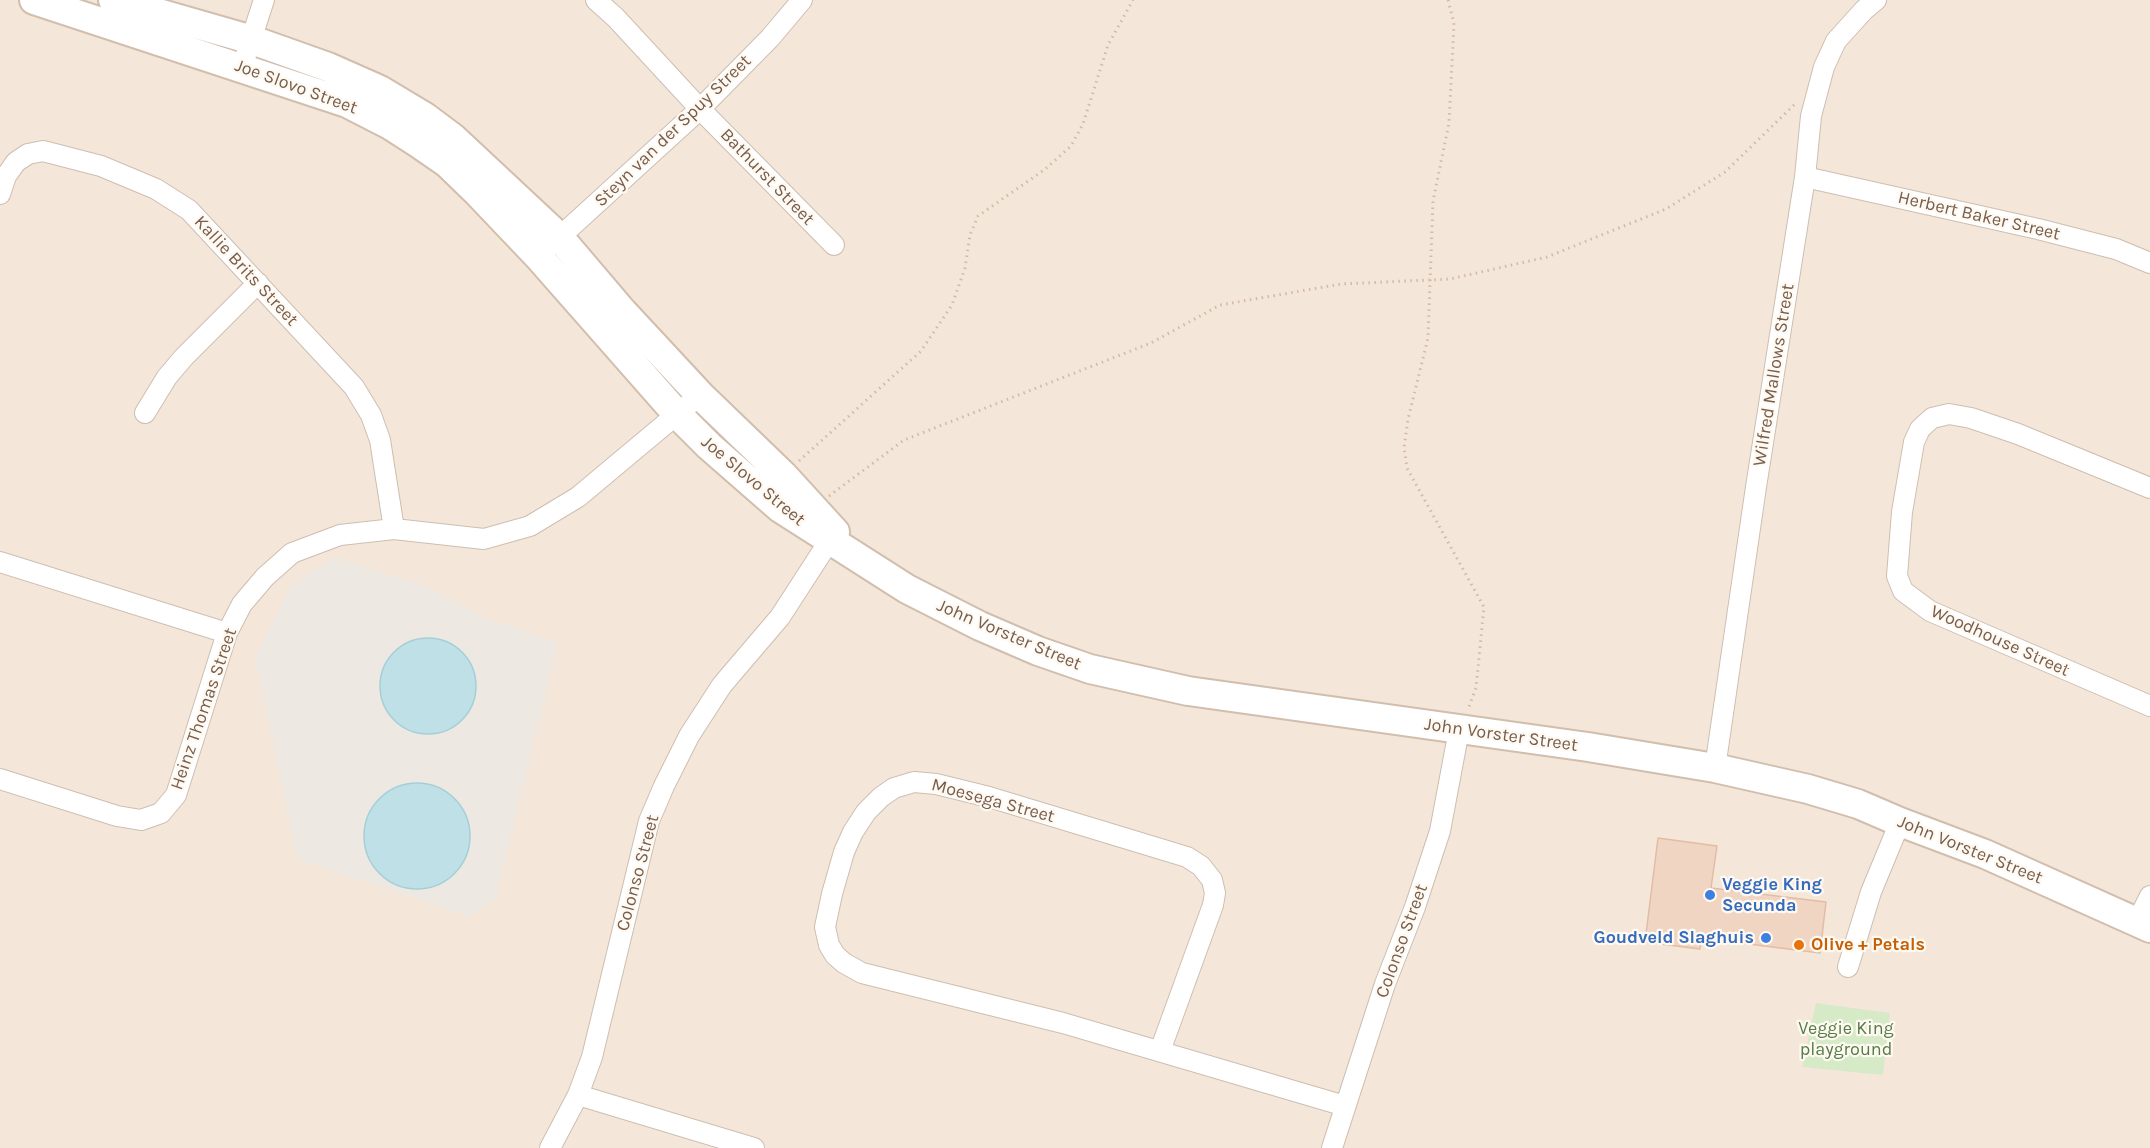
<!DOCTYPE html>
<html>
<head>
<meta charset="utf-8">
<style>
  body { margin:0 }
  canvas { display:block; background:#fcf5ea }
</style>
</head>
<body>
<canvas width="2150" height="1148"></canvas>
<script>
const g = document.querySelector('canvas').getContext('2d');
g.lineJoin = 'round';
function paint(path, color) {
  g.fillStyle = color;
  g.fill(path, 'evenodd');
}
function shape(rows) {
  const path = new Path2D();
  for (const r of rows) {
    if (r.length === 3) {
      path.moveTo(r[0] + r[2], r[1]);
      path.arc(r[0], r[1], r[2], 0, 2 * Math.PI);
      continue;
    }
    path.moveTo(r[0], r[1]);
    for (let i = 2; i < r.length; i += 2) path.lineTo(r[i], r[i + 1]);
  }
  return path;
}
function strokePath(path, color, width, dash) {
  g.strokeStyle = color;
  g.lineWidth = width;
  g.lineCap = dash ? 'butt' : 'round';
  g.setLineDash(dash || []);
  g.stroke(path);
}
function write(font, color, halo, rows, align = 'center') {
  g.font = font + ' Karla,sans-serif';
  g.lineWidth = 4.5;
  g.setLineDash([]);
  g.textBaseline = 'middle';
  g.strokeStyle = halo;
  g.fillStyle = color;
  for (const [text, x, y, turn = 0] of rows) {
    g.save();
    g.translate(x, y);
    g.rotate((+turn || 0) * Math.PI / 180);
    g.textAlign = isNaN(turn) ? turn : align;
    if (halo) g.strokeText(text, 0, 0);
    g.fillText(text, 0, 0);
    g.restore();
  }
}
const residential = shape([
  [0,0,2150,0,2150,1148,0,1148]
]);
const industrial = shape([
  [335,558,428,587,484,618,558,642,495,900,468,916,298,860,255,657,291,585]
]);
const green = shape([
  [1816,1003,1890,1013,1883,1075,1802,1067]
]);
const water = shape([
  [428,686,48],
  [417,836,53]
]);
const building = shape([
  [1658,838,1717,846,1711,888,1826,902,1820,953,1701,938,1700,949,1645,942,1658,838]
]);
const path = shape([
  [1448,0,1454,23,1449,123,1433,201,1428,338,1408,419,1404,448,1407,468,1484,607,1476,688,1468,709],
  [799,461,921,351,952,305,965,268,970,235,978,216,1044,170,1071,146,1083,124,1108,45,1133,0],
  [829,496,904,440,1151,343,1220,305,1341,284,1450,279,1547,257,1666,209,1725,172,1795,104]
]);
const street = shape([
  [596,0,616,18,700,109,834,245],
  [242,67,264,0],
  [1805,177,2038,229,2116,249,2150,263],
  [0,194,6,176,16,162,28,154,43,151,101,166,156,189,189,210,354,387,371,415,380,440,394,529],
  [552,244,700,109,770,38,802,0],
  [145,413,167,377,184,357,258,283],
  [2150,488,2018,434,1971,418,1949,414,1932,418,1920,429,1914,442,1902,512,1897,576,1903,591,1930,611,2150,706],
  [0,562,227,633],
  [1715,768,1756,487,1805,177,1811,116,1824,67,1836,41,1864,10,1876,0],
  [0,779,117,816,141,820,161,813,176,795,227,633,242,604,265,577,292,553,340,535,394,529,484,539,530,526,578,497,700,395],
  [2137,922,2150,896],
  [1848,967,1871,892,1900,822],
  [1160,1051,1213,905,1215,893,1212,880,1201,866,1187,857,989,797,936,784,914,782,894,788,881,797,866,812,853,832,844,852,832,894,825,927,829,945,835,955,844,963,862,973,1063,1023,1345,1106],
  [578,1095,754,1148],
  [550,1148,578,1095,592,1057,649,821,664,786,689,736,722,685,780,617,835,532],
  [1332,1148,1385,984,1415,907,1440,831,1459,730]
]);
const secondary = shape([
  [34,0,347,103,390,125,418,143,447,163,478,193,538,256,677,414,709,446,780,508,907,589,980,626,1038,651,1090,669,1188,691,1588,747,1715,768,1808,789,1858,804,1900,822,1985,854,2150,928],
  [113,0,252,40,328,67,380,90,425,117,453,138,560,238,622,311,700,395,783,475,835,532]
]);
const markers = [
  [1710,895,6,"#3f7fe0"],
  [1766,938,6,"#3f7fe0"],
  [1799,945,6,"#e8710a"]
];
const streetNames = [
  ["Joe Slovo Street",296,87,20],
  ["Steyn van der Spuy Street",673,131,-44],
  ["Bathurst Street",767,177,46],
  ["Herbert Baker Street",1979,216,13],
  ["Kallie Brits Street",246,271,47],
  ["Wilfred Mallows Street",1774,375,-81],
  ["Joe Slovo Street",753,481,40],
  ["John Vorster Street",1009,635,23],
  ["Woodhouse Street",2000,641,24],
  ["Heinz Thomas Street",204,709,-71],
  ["John Vorster Street",1501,735,8],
  ["Moesega Street",993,801,15],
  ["John Vorster Street",1970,850,22],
  ["Colonso Street",638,873,-75],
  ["Colonso Street",1402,941,-70]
];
const shopNames = [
  ["Veggie King",1722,885],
  ["Secunda",1722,906],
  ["Goudveld Slaghuis",1754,938,"right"]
];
const foodNames = [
  ["Olive + Petals",1811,945]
];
const parkNames = [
  ["Veggie King",1846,1029],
  ["playground",1846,1050]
];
paint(residential, '#f4e7d9');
paint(industrial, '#eee8e3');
paint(green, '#d6eac8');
paint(water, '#bfe0e6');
strokePath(water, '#a5cfd7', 1.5);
paint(building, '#f1d5c3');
strokePath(building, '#e3bca4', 1.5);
strokePath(street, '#cebeb0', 22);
strokePath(secondary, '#d1bead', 32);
strokePath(path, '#d6b9a5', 3, [1.5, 4.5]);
strokePath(street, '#fff', 20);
strokePath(secondary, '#fff', 28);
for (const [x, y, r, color] of markers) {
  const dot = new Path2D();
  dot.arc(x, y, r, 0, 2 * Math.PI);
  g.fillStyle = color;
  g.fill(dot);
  strokePath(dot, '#fef9f1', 2);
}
write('18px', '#775d4e', '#fef9f1', streetNames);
write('bold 18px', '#366cbe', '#fef9f1', shopNames, 'left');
write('bold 18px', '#c56008', '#fef9f1', foodNames, 'left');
write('18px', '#557c46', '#fef9f1', parkNames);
</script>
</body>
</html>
